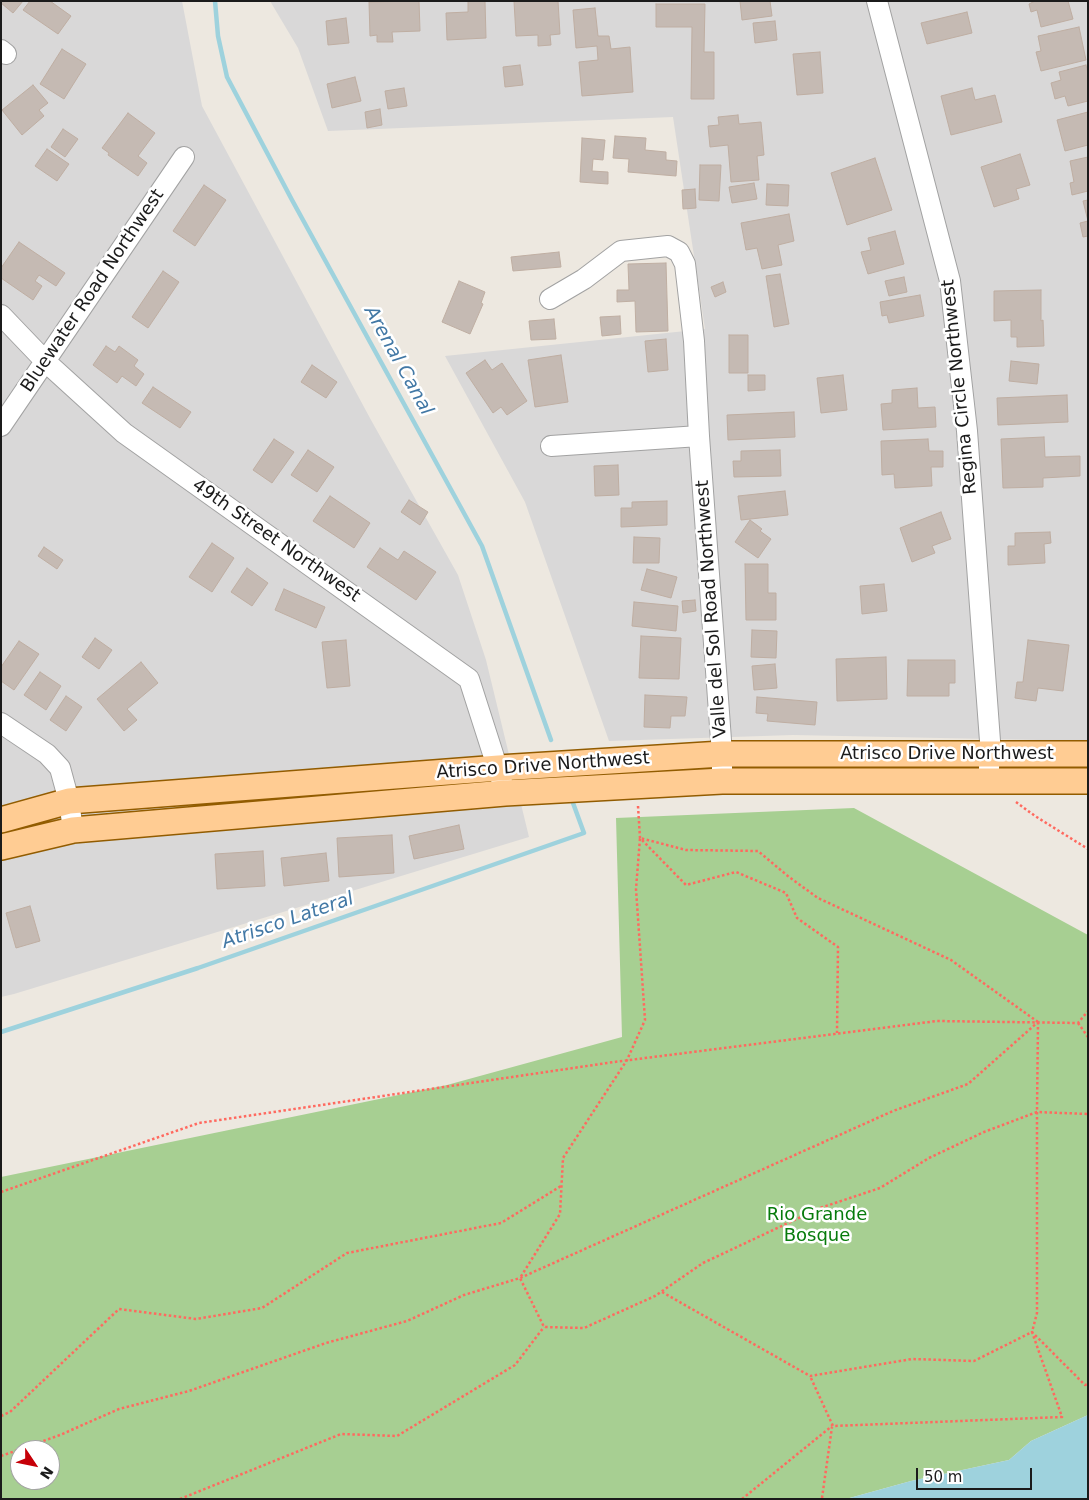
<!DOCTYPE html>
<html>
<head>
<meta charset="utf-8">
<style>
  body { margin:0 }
  #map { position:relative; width:1089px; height:1500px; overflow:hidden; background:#ede8e0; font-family:"DejaVu Sans",sans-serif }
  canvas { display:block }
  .frame { position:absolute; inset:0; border:2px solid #1b1b1b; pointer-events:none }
  .north { position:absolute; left:10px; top:1440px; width:50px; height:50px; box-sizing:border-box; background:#fff; border:1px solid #a4a4a4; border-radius:50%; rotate:124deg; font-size:14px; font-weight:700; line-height:20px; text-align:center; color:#1b1b1b }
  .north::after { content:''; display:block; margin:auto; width:18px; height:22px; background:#c60008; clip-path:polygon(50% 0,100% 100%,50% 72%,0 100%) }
  .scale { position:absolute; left:916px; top:1468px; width:116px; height:22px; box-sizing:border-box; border:2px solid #1b1b1b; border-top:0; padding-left:6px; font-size:15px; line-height:18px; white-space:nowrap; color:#1b1b1b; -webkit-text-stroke:4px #fff; paint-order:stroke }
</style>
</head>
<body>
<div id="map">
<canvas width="1089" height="1500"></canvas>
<div class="frame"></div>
<div class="north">N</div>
<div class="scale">50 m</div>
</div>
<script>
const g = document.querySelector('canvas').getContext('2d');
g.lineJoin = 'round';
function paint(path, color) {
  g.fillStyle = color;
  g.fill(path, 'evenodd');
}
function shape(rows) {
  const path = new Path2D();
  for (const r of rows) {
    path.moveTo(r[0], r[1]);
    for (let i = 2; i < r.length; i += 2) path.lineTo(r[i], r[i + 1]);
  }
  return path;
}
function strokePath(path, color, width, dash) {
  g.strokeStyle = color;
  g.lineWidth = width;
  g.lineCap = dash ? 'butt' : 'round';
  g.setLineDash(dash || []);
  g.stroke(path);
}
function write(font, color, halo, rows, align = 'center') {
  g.font = font + ' "DejaVu Sans",sans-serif';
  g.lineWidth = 5;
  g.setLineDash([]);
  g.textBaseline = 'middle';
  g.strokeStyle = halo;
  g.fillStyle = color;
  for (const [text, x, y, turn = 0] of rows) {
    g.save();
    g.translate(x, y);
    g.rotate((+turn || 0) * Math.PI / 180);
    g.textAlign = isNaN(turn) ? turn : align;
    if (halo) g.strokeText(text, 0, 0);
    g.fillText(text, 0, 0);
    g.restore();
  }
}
const residential = shape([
  [1,1,182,1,202,106,371,420,458,575,486,660,529,837,14,994,1,997],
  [270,1,1088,1,1088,741,793,735,609,741,525,502,445,356,705,329,673,117,328,131,298,48]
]);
const forest = shape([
  [854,808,1088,935,1088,1415,1031,1441,1009,1460,911,1481,846,1499,1,1499,1,1177,447,1085,622,1037,616,818],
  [20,1450,50,1450,50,1480,20,1480]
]);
const water = shape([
  [1088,1415,1088,1499,846,1499,911,1481,1009,1460,1031,1441]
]);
const stream = shape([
  [215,1,218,36,227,77,292,200,482,546,551,740],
  [1,1032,198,968,584,833,573,803]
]);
const building = shape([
  [1,1,23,1,13,13,1,3,1,1],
  [30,1,50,1,71,16,58,34,23,10,30,1],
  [419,1,420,31,392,32,393,42,377,42,377,35,370,36,369,2,419,1],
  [468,1,485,1,486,38,447,40,446,13,468,12,468,1],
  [514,1,558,1,560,34,550,35,551,45,538,46,538,35,516,36,514,1],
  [740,1,770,1,772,16,742,20,740,1],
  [1035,1,1068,1,1073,19,1041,27,1037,10,1031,12,1029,4,1035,1],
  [656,4,705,4,704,52,714,52,714,99,691,99,692,27,656,27,656,4],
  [595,8,598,36,609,36,611,49,630,47,633,92,582,96,579,62,598,60,597,46,576,48,573,10,595,8],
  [967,12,972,33,927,44,921,23,967,12],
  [346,18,349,43,328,45,326,21,346,18],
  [775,21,777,40,755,43,753,23,775,21],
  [1079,27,1086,60,1041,71,1036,52,1041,51,1038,36,1079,27],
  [62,49,86,64,64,99,40,84,62,49],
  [820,52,823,93,797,95,793,54,820,52],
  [520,65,523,85,505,87,503,67,520,65],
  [1086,65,1088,73,1088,101,1068,106,1065,96,1055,99,1051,83,1061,80,1059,72,1086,65],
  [355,77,361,101,332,108,327,84,355,77],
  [33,85,48,103,39,110,44,116,22,135,2,110,33,85],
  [404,88,407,106,388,109,385,91,404,88],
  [972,88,975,100,995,95,1002,122,951,135,941,96,972,88],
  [380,109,382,125,367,128,365,112,380,109],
  [1088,112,1088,145,1065,151,1057,120,1088,112],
  [128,113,155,133,138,156,147,163,138,176,108,155,109,153,102,148,128,113],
  [738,115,739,124,761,122,764,155,757,156,759,180,731,182,728,145,710,147,708,126,719,125,718,117,738,115],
  [63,129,78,139,65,157,51,147,63,129],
  [615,136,646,138,645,150,666,152,666,160,677,161,676,176,628,172,629,159,613,158,615,136],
  [582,138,605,140,603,160,593,159,592,171,608,172,608,184,580,182,582,138],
  [47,149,69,164,57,181,35,166,47,149],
  [1020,154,1030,185,1016,189,1019,199,994,207,981,167,1020,154],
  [1088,157,1088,191,1072,195,1070,183,1074,182,1070,161,1088,157],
  [875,158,892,210,847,225,831,173,875,158],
  [700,165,721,165,719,201,699,200,700,165],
  [754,183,757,199,732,203,729,187,754,183],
  [767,184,789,185,788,206,766,205,767,184],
  [204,185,226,200,195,246,173,231,204,185],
  [695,189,696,208,683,209,682,190,695,189],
  [1088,200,1088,236,1083,237,1080,223,1088,221,1083,201,1088,200],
  [789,214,794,241,778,245,782,265,762,269,757,248,746,250,741,223,789,214],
  [895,231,904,264,868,274,861,252,871,250,868,238,895,231],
  [19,242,65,273,56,286,39,275,35,281,42,286,33,300,1,278,1,268,19,242],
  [559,252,561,267,513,271,511,257,559,252],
  [666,263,668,331,636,332,635,301,617,302,617,290,629,290,628,264,666,263],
  [163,271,179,282,148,328,132,317,163,271],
  [780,274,789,324,774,327,766,276,780,274],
  [904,277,907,292,889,296,885,281,904,277],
  [459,281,485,292,481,303,483,304,470,334,442,322,459,281],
  [723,282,726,292,715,297,711,287,723,282],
  [1041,290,1041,321,1043,320,1044,346,1017,347,1017,337,1011,337,1011,320,994,321,994,291,1041,290],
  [920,295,924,316,889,323,887,315,882,316,880,302,920,295],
  [620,316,621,334,602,336,600,317,620,316],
  [554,319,556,339,531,340,529,321,554,319],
  [729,335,748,335,748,373,729,373,729,335],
  [666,339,668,370,648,372,645,341,666,339],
  [106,346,115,352,119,346,138,360,134,366,144,374,136,386,122,376,117,383,93,365,106,346],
  [561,355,568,402,535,407,528,360,561,355],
  [485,360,492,370,502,363,527,401,507,415,501,407,493,413,466,373,485,360],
  [1011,361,1039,364,1037,384,1009,381,1011,361],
  [312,365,337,382,326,398,301,382,312,365],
  [748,375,765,375,765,390,748,391,748,375],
  [843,375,847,410,821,413,817,378,843,375],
  [153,387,191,412,180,428,142,403,153,387],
  [917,388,918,408,935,407,936,427,883,430,881,404,892,403,892,390,917,388],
  [1067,395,1068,422,998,425,997,398,1067,395],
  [794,412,795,437,728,440,727,415,794,412],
  [1044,437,1045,457,1080,456,1080,476,1043,478,1043,487,1003,488,1001,439,1044,437],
  [274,439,294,452,272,483,253,470,274,439],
  [928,439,929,451,943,451,943,467,931,467,932,486,895,488,894,474,882,475,881,441,928,439],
  [308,450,334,467,317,492,291,475,308,450],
  [780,450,781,476,734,477,733,461,741,461,741,451,780,450],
  [618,465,619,495,595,496,594,466,618,465],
  [785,491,788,515,741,520,738,496,785,491],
  [330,496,370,523,354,548,313,521,330,496],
  [409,500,428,512,420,525,401,512,409,500],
  [667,501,667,525,621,527,621,508,632,508,632,502,667,501],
  [941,512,951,539,932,546,935,553,912,562,900,528,941,512],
  [750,520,762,529,760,531,771,539,758,558,735,542,750,520],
  [1050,532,1051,543,1044,544,1045,563,1008,565,1008,546,1015,546,1015,533,1050,532],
  [634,537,660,538,659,563,633,563,634,537],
  [212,543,234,558,212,592,189,577,212,543],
  [44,547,63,560,57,569,38,556,44,547],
  [380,548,398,560,404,551,436,572,416,600,367,567,380,548],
  [745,564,768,564,768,593,776,593,776,620,746,620,745,564],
  [247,568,268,583,252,606,231,592,247,568],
  [647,569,677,577,671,598,641,590,647,569],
  [884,584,887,611,862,614,860,586,884,584],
  [284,589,325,607,316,628,275,610,284,589],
  [695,600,696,611,683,613,682,601,695,600],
  [634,602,678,606,676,631,632,626,634,602],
  [752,630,777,631,776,658,751,657,752,630],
  [641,636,681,638,679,679,639,678,641,636],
  [95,638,112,650,99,669,82,657,95,638],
  [346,640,350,686,327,688,322,642,346,640],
  [1028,640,1069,645,1063,691,1038,688,1036,701,1015,698,1017,682,1023,682,1028,640],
  [19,641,39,654,14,690,1,681,1,667,19,641],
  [886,657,887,699,837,701,836,659,886,657],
  [908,660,955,660,955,683,949,683,949,696,907,696,908,660],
  [141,662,158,683,127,709,137,720,124,731,97,699,141,662],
  [775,664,777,688,754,690,752,666,775,664],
  [40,672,61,686,46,710,24,695,40,672],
  [645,695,687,697,685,716,671,716,670,728,644,727,645,695],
  [66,696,82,707,66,731,50,720,66,696],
  [757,697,817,702,815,725,767,721,768,714,756,713,757,697],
  [459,825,464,849,414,859,409,836,459,825],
  [392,835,394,873,339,877,337,838,392,835],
  [263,851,265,886,217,889,215,854,263,851],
  [326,853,329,881,284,886,281,858,326,853],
  [30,906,40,941,16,948,6,913,30,906]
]);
const path = shape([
  [1016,802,1035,816,1088,849],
  [638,806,640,838,686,885,736,872,786,893,797,918,838,947,837,1033],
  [1038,1022,951,960,818,898,789,877,758,851,686,850,640,838,636,889,645,1020,627,1060,563,1158,560,1214,520,1278,544,1327,584,1328,655,1296,703,1263,820,1208,880,1188,929,1158,984,1132,1037,1112,1088,1114],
  [1038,1022,1037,1112,1037,1313,1032,1332,1085,1385,1088,1384],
  [1078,1023,1088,1037],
  [1,1192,199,1123,614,1062,937,1021,1078,1023,1088,1011],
  [662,1292,810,1376,912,1359,974,1361,1032,1332,1062,1417,833,1426,810,1376],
  [1,1416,10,1412,119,1309,196,1319,262,1308,347,1253,501,1223,561,1186],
  [1,1456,60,1435,119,1409,189,1391,326,1343,407,1321,464,1295,520,1278,893,1111,968,1084,1038,1022],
  [822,1498,832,1427],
  [180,1499,341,1434,397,1436,515,1365,544,1327],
  [742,1499,832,1426]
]);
const minor = shape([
  [877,1,950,281,967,431,990,741,989,769],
  [1,50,6,54],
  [550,299,584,279,621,251,668,246,679,252,685,264,694,341,699,436,722,754,722,781],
  [1,315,46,362,124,433,469,679,502,782],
  [1,426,184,157],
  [551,446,699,436],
  [1,723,47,754,60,768,69,801,73,830]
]);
const major = shape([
  [1,820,69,801,499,768,722,754,1088,754],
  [1,847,73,830,505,793,722,781,1088,781]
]);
const streetNames = [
  ["Bluewater Road Northwest",93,291,-56],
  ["Regina Circle Northwest",960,387,-96],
  ["49th Street Northwest",276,541,35],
  ["Valle del Sol Road Northwest",712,609,-94],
  ["Atrisco Drive Northwest",947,754],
  ["Atrisco Drive Northwest",543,766,-4]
];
const parkNames = [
  ["Rio Grande",817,1215],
  ["Bosque",817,1236]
];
const waterNames = [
  ["Arenal Canal",398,361,61],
  ["Atrisco Lateral",288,921,-19]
];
paint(residential, '#d9d8d8');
paint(forest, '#a7cf92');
paint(water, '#9ed2dd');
strokePath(stream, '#9ed2dd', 4.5);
paint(building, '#c5bab3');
strokePath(building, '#bfaea2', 1);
strokePath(minor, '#a2a2a2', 22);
strokePath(major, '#925c00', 28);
strokePath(path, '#ff695f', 2.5, [2.5, 2.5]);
strokePath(minor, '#fff', 20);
strokePath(major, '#ffcc93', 25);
write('18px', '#1b1b1b', '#fff', streetNames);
write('18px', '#077b0c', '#fff', parkNames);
write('italic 19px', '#4278a5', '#fff', waterNames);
</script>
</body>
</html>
